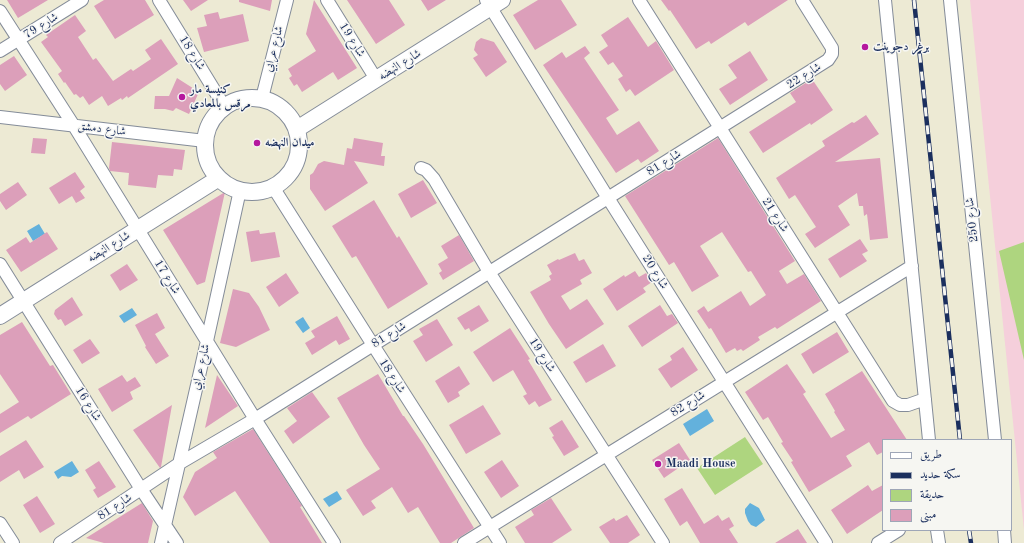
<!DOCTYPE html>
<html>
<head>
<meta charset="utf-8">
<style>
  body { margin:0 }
  #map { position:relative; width:1024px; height:543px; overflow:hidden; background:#edead4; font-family:"Old Standard TT",Amiri,serif }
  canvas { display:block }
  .legend { position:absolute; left:882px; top:439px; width:130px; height:92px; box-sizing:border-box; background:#f6f6f2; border:1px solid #9ea6b7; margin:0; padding:5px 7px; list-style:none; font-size:12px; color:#1b2f5e }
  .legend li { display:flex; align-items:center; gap:8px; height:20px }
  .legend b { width:20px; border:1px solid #9ea6b7 }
</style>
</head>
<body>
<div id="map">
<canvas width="1024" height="543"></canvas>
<ul class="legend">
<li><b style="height:5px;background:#fff"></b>طريق</li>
<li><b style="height:5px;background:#1b2f5e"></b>سكة حديد</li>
<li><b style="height:11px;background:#aed57f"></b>حديقة</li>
<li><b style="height:11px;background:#dc9fba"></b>مبنى</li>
</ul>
</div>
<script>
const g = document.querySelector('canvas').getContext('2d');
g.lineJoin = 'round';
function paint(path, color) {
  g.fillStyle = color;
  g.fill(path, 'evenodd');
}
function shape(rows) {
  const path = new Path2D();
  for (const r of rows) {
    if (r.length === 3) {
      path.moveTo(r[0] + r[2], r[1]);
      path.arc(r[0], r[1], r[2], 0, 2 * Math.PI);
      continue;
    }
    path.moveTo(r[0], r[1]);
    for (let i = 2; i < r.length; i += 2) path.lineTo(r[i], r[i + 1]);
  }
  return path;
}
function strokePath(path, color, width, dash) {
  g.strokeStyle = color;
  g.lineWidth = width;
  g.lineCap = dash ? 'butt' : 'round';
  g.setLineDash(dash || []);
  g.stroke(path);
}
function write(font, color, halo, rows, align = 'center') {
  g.font = font + ' "Old Standard TT",Amiri,serif';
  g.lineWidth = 3;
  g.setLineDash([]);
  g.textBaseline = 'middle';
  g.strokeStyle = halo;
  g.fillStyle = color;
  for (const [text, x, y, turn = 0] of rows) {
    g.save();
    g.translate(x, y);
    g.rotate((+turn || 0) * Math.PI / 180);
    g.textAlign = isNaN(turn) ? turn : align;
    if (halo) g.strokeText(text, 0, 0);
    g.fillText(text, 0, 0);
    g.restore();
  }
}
const built = shape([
  [970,0,1024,0,1024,530]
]);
const green = shape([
  [1024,242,1024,360,999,251],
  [745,437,763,464,715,495,697,468]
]);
const water = shape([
  [39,224,45,234,33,241,27,231],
  [132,308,137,315,124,323,119,316],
  [303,317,310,328,303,333,295,322],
  [707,409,714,421,690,436,683,424],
  [72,461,79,472,71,477,62,476,58,479,54,472],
  [337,491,342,499,329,507,323,499],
  [750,503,759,508,765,520,756,527,751,525,748,521,745,513,745,509]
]);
const building = shape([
  [7,0,48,0,18,18],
  [104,0,145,0,154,15,115,39,94,6],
  [183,0,208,0,191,11],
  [239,0,272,0,270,11,239,2],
  [314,0,357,68,338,80,333,72,302,92,297,84,294,86,289,78,292,76,288,69,316,51,306,34],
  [347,0,389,0,405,25,376,44],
  [421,0,446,0,428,11],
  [538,0,561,0,577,25,535,50,513,15],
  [661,0,788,0,748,26,745,22,711,44,709,41,696,49,670,10,669,11],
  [218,12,220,19,243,14,249,41,204,52,197,28,207,26,204,15],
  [75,15,86,31,78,37,93,60,96,58,113,81,131,69,133,71,151,59,145,50,161,39,178,64,128,98,127,96,122,100,121,98,108,106,102,96,89,105,83,96,80,98,76,94,74,95,65,82,64,83,58,74,62,71,41,42,48,37,46,35],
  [628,17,648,47,656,41,674,70,635,96,630,89,626,92,618,79,623,76,613,62,608,65,599,52,608,46,601,35],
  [481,38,494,42,507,62,486,77,473,58,478,55,474,50,476,42],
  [585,46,590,53,584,58,619,110,606,118,617,135,639,121,659,151,641,163,638,159,616,173,543,65,562,52,566,58],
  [750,51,768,80,730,105,719,89,737,78,728,65],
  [14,56,27,75,5,91,0,84,0,65],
  [177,78,199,92,189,114,176,108,173,111,165,109,154,109,155,96,169,96],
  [812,79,833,110,811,125,810,123,763,153,749,132,796,102,790,93],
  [866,115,879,134,835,162,880,158,888,238,870,240,867,214,864,216,863,206,859,206,857,193,838,206,850,225,815,248,805,234,816,227,795,195,789,199,776,178,825,146,822,141,852,122,854,123],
  [33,138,47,139,45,154,31,153],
  [354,138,383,143,381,156,385,156,384,166,354,161,368,183,325,211,310,189,310,175,313,173,318,164,324,161,344,165,347,148,352,149],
  [718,138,795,261,779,271,787,284,804,274,821,301,777,329,775,327,758,337,760,340,743,351,741,349,737,351,735,348,726,353,711,328,709,329,697,311,704,306,708,312,741,291,750,306,766,295,751,271,748,272,722,232,700,246,719,276,692,292,674,262,669,265,625,196],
  [112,142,185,150,182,170,174,169,173,176,158,175,156,188,128,185,129,173,110,171,109,168],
  [75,172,85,187,80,191,85,198,76,203,72,196,59,204,49,188],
  [423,180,437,203,411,218,398,194],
  [18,182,27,195,6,210,0,201,0,194],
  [225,192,205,282,197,285,163,230],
  [374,200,397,238,399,236,428,284,388,309,356,256,352,258,332,226],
  [259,230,260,234,275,232,280,257,251,262,246,232],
  [47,232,58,249,21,272,6,250,26,237,30,243],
  [459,235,474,261,443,280,439,273,442,271,438,264,448,258,441,246],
  [860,239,868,251,862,254,867,261,840,278,828,259],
  [575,253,579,261,584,259,592,273,580,280,582,284,561,296,570,310,587,299,604,324,566,349,549,324,530,292,551,280,549,276,552,274,547,265,558,259,559,260],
  [127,264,138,280,120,291,110,275],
  [635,271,639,277,646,273,652,282,643,288,646,292,617,311,603,289,624,275,625,277],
  [286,273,299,293,279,307,266,287],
  [233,289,249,293,259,307,270,330,236,347,220,343],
  [72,297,83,315,65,326,61,319,58,320,54,314,55,310],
  [479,305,489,321,471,332,469,328,465,330,457,318],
  [660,305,667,316,672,314,678,323,642,347,628,326],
  [157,313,165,328,155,334,169,356,156,364,145,347,146,346,135,325],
  [337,316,350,339,339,345,336,340,312,355,305,343,315,337,311,331],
  [437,319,453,345,426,362,413,341,423,335,419,329],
  [22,322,50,366,53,365,71,394,31,419,28,416,0,433,0,414,19,402,0,374,0,335],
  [510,328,530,359,528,360,552,400,539,407,535,401,529,405,523,396,527,394,513,370,493,382,473,352],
  [837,332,849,352,813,374,801,354],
  [90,339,100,353,82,364,73,350],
  [603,344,616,366,586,383,573,362],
  [683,347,698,370,671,388,658,369,672,360,670,356],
  [787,364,806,392,803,394,831,438,845,430,834,412,835,411,825,394,862,371,907,440,883,440,883,452,877,455,869,442,846,456,852,466,809,492,791,462,793,461,781,443,783,442,768,417,763,420,745,392],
  [459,366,470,384,458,392,460,396,448,403,435,381],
  [378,374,403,416,404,416,423,444,474,528,451,543,440,543,418,507,408,513,392,487,371,501,376,508,363,516,346,490,380,469,364,445,337,398],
  [122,375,127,382,135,377,141,386,130,392,133,399,112,412,98,389],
  [217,375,238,406,205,428],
  [312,392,330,417,293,444,284,431,297,421,287,408],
  [172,405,161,467,160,468,133,430],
  [483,405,501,434,466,454,449,425],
  [562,420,579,447,564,456,552,437,554,436,549,428],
  [253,429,302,506,300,507,322,543,270,543,235,491,195,516,183,497,195,472,217,458,213,452],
  [26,440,44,467,24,479,19,470,0,482,0,456],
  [679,443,690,460,664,478,652,460],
  [502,460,519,486,501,498,484,472],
  [99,461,116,487,98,498,93,490,96,488,85,470],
  [868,485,872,491,883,485,883,510,847,534,831,510],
  [682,488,704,524,718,515,722,521,729,517,734,526,729,529,738,543,700,543,687,521,680,526,664,499],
  [37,496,55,524,40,533,23,505],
  [551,498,572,530,552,543,525,543,515,527,534,515,531,510],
  [142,503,153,521,148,543,104,543,86,538],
  [627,515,640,535,628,543,610,543,599,527,614,518,616,521],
  [798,529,807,543,775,543]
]);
const minor = shape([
  [159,0,224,106],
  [327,0,376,79],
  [486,0,608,198,826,543],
  [639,0,893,401,900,405,908,405,925,399],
  [885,0,929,440],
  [950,0,995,440],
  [0,11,74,126,255,419,334,543],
  [0,51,82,0],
  [262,98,287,0],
  [0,117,205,141],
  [421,168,426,170,434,179,489,272,663,543],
  [273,187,373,345,500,543],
  [0,264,141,489,177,543],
  [0,523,13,543],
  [937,530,939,543],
  [1004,530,1005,543],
  [60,543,180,463,255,419,828,60,832,54,832,48,802,0],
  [161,543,207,341,240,190],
  [464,543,912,266],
  [878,543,899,530]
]);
const tertiary = shape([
  [252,145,47],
  [297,129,502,0],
  [0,316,219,178]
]);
const rail = shape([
  [914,0,960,440],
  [969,530,971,543]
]);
const markers = [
  [865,47,4,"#b5179e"],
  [182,97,4,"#b5179e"],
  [257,143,4,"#b5179e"],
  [658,464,4,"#b5179e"]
];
const streetNames = [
  ["شارع 79",41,26,-32],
  ["شارع 19",352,40,58],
  ["شارع عرابي",274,49,-76],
  ["شارع 18",192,53,58],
  ["شارع النهضه",400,65,-32],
  ["شارع 22",804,76,-32],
  ["شارع دمشق",102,129,7],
  ["شارع 81",664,163,-32],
  ["شارع 21",775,215,57],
  ["شارع 250",972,220,-96],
  ["شارع النهضه",109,247,-32],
  ["شارع 20",655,272,58],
  ["شارع 17",167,277,58],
  ["شارع 81",389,335,-32],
  ["شارع 19",542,355,57],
  ["شارع عرابي",201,367,-77],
  ["شارع 18",392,376,57],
  ["شارع 16",88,404,58],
  ["شارع 82",688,404,-32],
  ["شارع 81",115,507,-33]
];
const poiNames = [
  ["برغر دجوينت",873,47],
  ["كنيسة مار",190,90],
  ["مرقس بالمعادي",190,104],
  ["ميدان النهضه",265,143],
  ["Maadi House",666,464]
];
paint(built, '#f5cfdb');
paint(green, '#aed57f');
paint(water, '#63b1dc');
paint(building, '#dc9fba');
strokePath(minor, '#848c99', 14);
strokePath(tertiary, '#848c99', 18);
strokePath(minor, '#fff', 12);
strokePath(tertiary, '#fff', 16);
strokePath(rail, '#1b2f5e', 4.5);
strokePath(rail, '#f6f6f2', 3, [9]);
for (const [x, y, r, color] of markers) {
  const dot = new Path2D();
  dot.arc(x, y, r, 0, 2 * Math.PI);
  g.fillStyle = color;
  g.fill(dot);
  strokePath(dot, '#f6f6f2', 1.5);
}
write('12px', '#1b2f5e', '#f6f6f2', streetNames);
write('bold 12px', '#1b2f5e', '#f6f6f2', poiNames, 'left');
</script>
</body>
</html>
